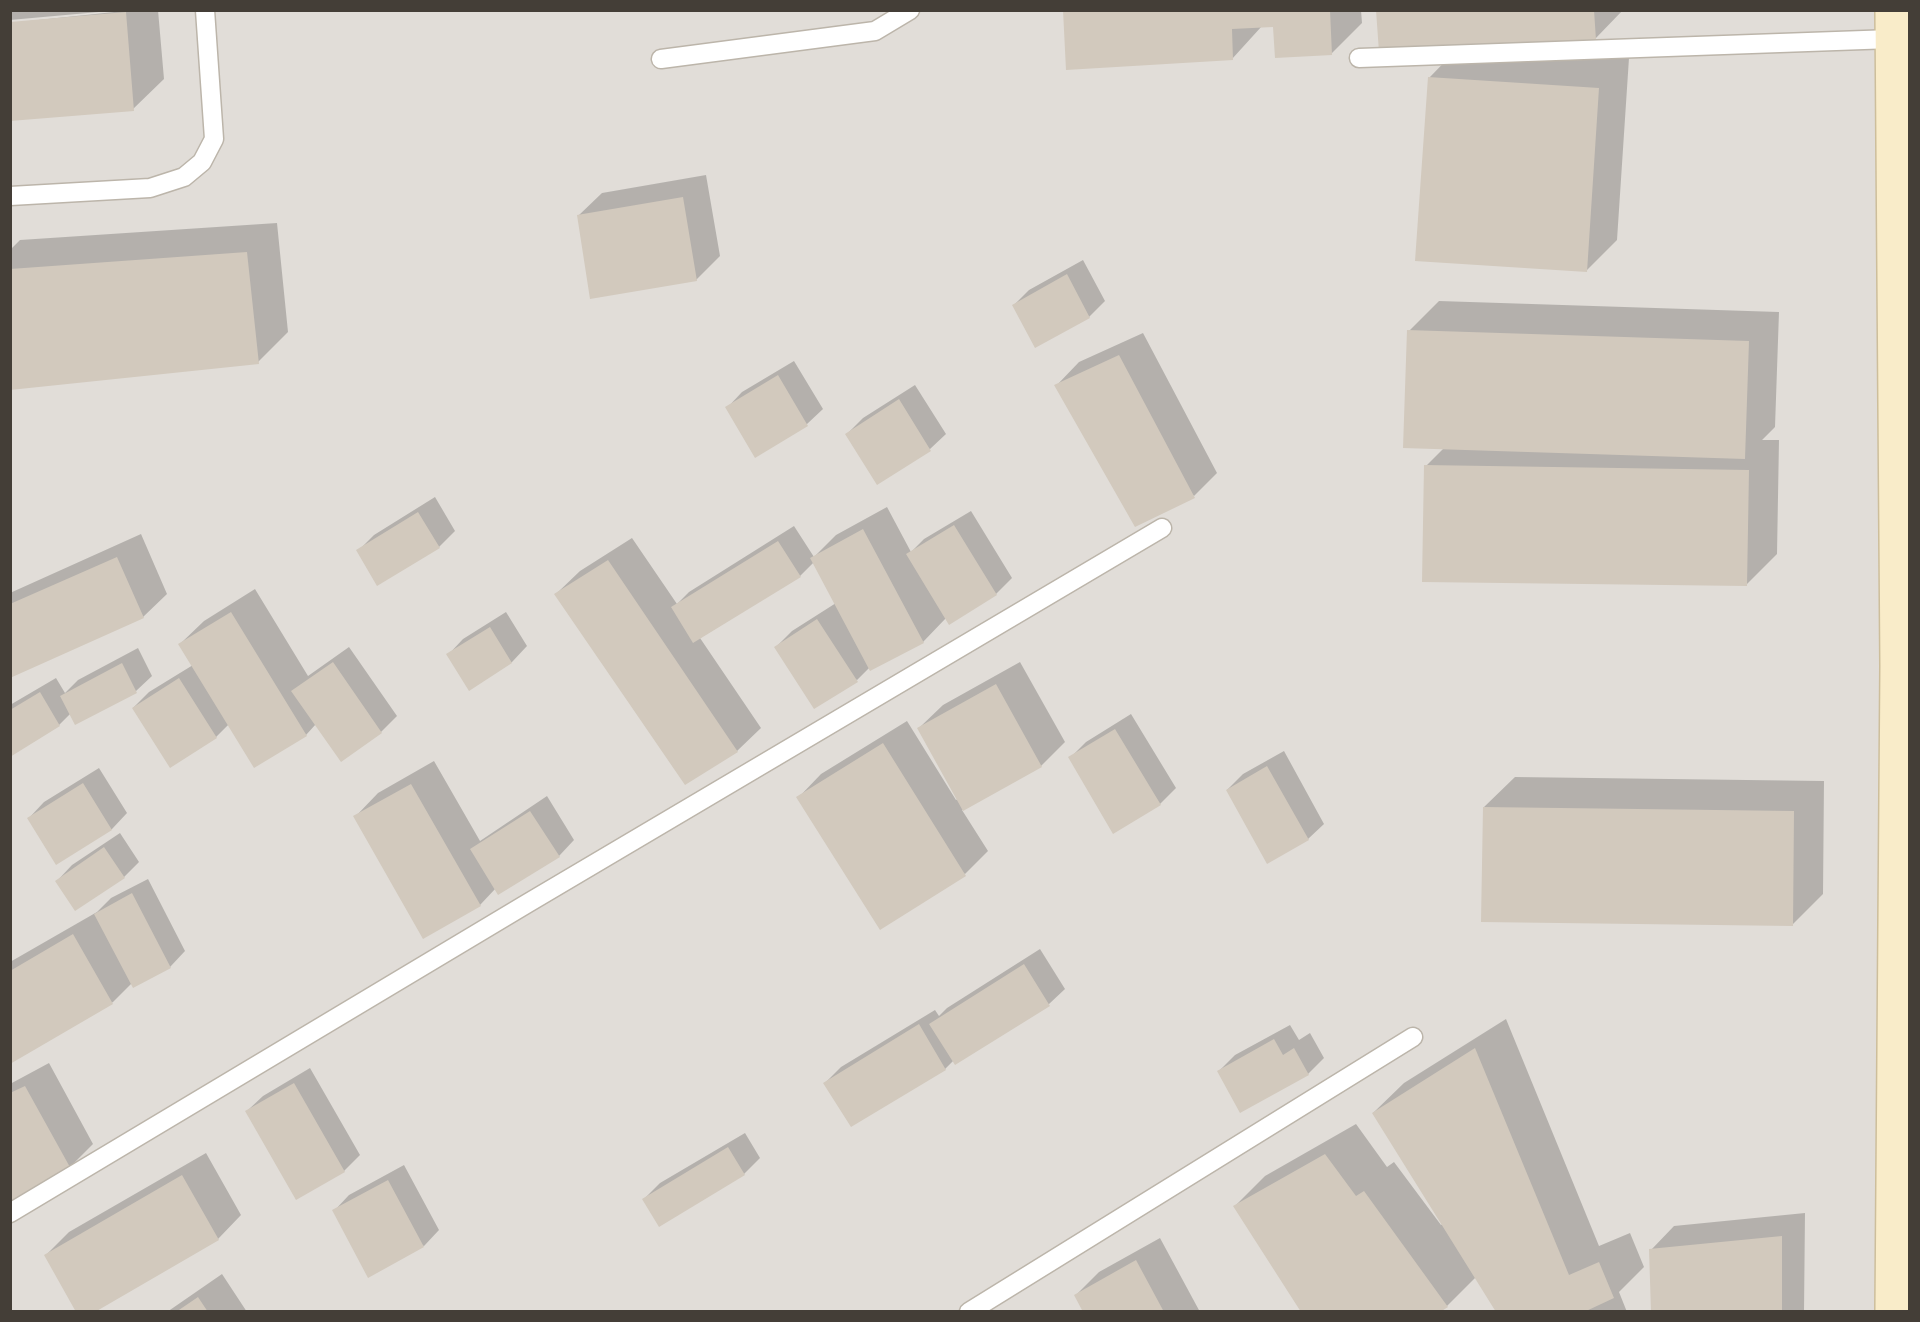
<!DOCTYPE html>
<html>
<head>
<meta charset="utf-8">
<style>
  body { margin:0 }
  #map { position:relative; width:1920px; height:1322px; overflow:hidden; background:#f1eee7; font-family:Manrope,sans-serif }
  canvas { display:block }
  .frame { position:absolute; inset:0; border:12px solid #443e37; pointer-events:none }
</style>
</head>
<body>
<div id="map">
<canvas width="1920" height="1322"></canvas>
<div class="frame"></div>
</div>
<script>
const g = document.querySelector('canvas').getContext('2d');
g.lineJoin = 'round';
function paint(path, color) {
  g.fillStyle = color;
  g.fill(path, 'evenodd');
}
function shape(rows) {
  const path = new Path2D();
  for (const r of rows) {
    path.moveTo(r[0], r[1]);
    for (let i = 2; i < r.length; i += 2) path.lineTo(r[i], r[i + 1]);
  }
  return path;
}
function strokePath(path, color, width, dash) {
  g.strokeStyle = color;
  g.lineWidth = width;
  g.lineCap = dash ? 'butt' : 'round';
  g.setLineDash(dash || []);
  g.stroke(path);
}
const industrial = shape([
  [11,11,1909,11,1909,1311,11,1311]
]);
const shadow = shape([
  [10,10,121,10,10,20],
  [133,10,158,10,164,79,133,109,10,23],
  [1064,10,1361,10,1362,23,1331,54,1275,25,1262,26,1232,59],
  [1378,10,1623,10,1595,39,1469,48,1629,58,1617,240,1586,271,1429,78,1460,46],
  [706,175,720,256,696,280,578,216,602,193],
  [277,223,288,332,258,362,10,389,10,250,20,240],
  [1083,260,1105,301,1089,317,1013,306,1029,290],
  [1439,301,1779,312,1775,427,1762,440,1779,440,1777,554,1746,585,1426,466,1444,448,1409,331],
  [1143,333,1217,473,1194,496,1056,386,1079,362],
  [794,361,823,409,807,424,755,456,727,408,742,392],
  [915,385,946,434,930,449,847,434,863,418],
  [435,497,455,531,439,547,358,551,374,535],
  [887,507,911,552,924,539,971,511,1012,578,996,594,946,618,923,642,870,667,857,680,776,647,792,631,836,603,814,562,800,576,700,638,761,728,737,751,556,594,580,571,632,538,677,604,689,592,794,526,814,557,836,535],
  [141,534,167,594,143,617,10,676,10,593],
  [255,589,308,676,349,647,397,716,381,732,341,760,316,724,306,735,229,724,216,737,170,766,133,708,149,692,193,665,180,644,204,621],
  [506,612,527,646,512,662,469,689,448,655,463,639],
  [138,648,152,676,136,691,71,713,59,725,10,755,10,705,56,678,65,693,78,680],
  [1020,662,1065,742,1041,766,962,810,988,851,965,874,798,798,821,774,907,721,956,800,958,799,919,728,943,705],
  [1131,714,1176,788,1160,804,1070,758,1086,742],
  [1284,751,1324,824,1308,839,1227,790,1243,774],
  [434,761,480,841,547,796,574,840,559,856,496,888,480,905,355,817,378,793],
  [99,768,127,813,112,829,57,863,29,818,44,802],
  [1515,777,1824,781,1823,894,1792,925,1484,807],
  [120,833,139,862,124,877,57,881,72,865],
  [148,879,185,951,170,967,132,983,113,1002,10,1062,10,962,97,912,111,898],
  [1040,949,1065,989,1049,1004,956,1063,954,1060,945,1069,851,1125,825,1083,841,1067,935,1010,939,1016,947,1008],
  [1506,1019,1599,1246,1630,1233,1644,1267,1619,1292,1627,1312,1498,1312,1476,1277,1447,1306,1235,1206,1265,1176,1356,1124,1387,1167,1394,1162,1441,1225,1443,1224,1373,1113,1404,1083],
  [1290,1025,1299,1040,1310,1033,1324,1058,1308,1074,1219,1071,1235,1055],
  [49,1063,93,1144,70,1167,10,1200,10,1084],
  [310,1068,360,1155,344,1171,247,1111,263,1096],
  [745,1133,760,1158,744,1174,644,1199,660,1183],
  [206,1153,241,1215,218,1239,46,1255,69,1232],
  [404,1165,439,1230,424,1246,334,1211,349,1195],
  [1805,1213,1804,1312,1653,1312,1651,1250,1674,1226],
  [1160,1238,1200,1312,1085,1312,1076,1295,1099,1272],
  [222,1274,247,1312,167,1312]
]);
const building = shape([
  [1063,10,1330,10,1332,55,1275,58,1273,27,1232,29,1233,60,1066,70],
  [1376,10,1594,10,1596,40,1379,52],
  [126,12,134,111,10,121,10,22],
  [1428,77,1599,88,1587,272,1415,261],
  [683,197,697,281,590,299,577,215],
  [247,252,259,364,10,390,10,269],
  [1067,274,1090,318,1035,348,1012,305],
  [1407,330,1749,341,1745,459,1403,448],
  [1119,355,1195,498,1135,527,1054,385],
  [778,375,808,426,755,458,725,407],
  [899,399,931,451,877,485,845,434],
  [1424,465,1749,470,1747,586,1422,582],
  [418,512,440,548,377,586,356,550],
  [954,525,997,595,949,625,906,554],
  [863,529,924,643,870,671,810,558],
  [778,541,801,577,693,643,671,607],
  [117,557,144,618,10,678,10,604],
  [608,560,738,752,685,785,554,594],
  [231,612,307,736,254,768,178,644],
  [817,619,858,682,814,709,774,647],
  [490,627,512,663,469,691,446,654],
  [333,662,382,733,341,762,291,691],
  [122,663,137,693,75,725,60,696],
  [179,678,217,738,170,768,132,708],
  [996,684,1042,767,963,811,917,728],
  [40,692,60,726,10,757,10,710],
  [1115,729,1161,805,1113,834,1068,757],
  [883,743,966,876,880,930,796,797],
  [1267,766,1309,840,1267,864,1226,790],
  [83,783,112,830,56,865,27,818],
  [411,784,481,906,423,939,353,816],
  [1483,807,1794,811,1793,926,1481,922],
  [530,811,560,857,498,895,470,849],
  [104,847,125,878,75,911,55,881],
  [132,893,171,968,133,988,94,914],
  [73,934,113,1004,10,1064,10,971],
  [1024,964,1050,1006,955,1065,929,1024],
  [919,1024,946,1070,851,1127,823,1083],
  [1274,1039,1283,1055,1294,1048,1309,1075,1240,1113,1217,1071],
  [1475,1048,1569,1275,1599,1262,1614,1298,1584,1312,1496,1312,1372,1113],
  [294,1083,345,1172,296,1200,245,1111],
  [25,1086,71,1169,10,1202,10,1093],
  [728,1147,745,1175,659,1227,642,1199],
  [1325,1154,1356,1196,1364,1191,1448,1307,1440,1312,1301,1312,1233,1206],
  [182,1175,219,1240,95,1312,76,1312,44,1255],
  [388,1180,424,1247,368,1278,332,1210],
  [1782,1236,1782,1312,1651,1312,1649,1249],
  [1136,1260,1164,1312,1083,1312,1074,1295],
  [198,1297,208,1312,176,1312]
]);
const lane = shape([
  [1359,58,1892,39],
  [661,59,875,31,910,10],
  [10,196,150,188,184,177,202,162,214,139,205,10],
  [10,1213,528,903,1162,528],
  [969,1312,1413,1037]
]);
const secondary = shape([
  [1892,1312,1897,666,1892,10]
]);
paint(industrial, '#e1ddd8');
paint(shadow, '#0003');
paint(building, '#d2c9bd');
strokePath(lane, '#bcb5aa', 21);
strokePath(secondary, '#cdbe9b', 36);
strokePath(lane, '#fff', 18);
strokePath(secondary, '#f9ecc9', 33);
</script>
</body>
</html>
